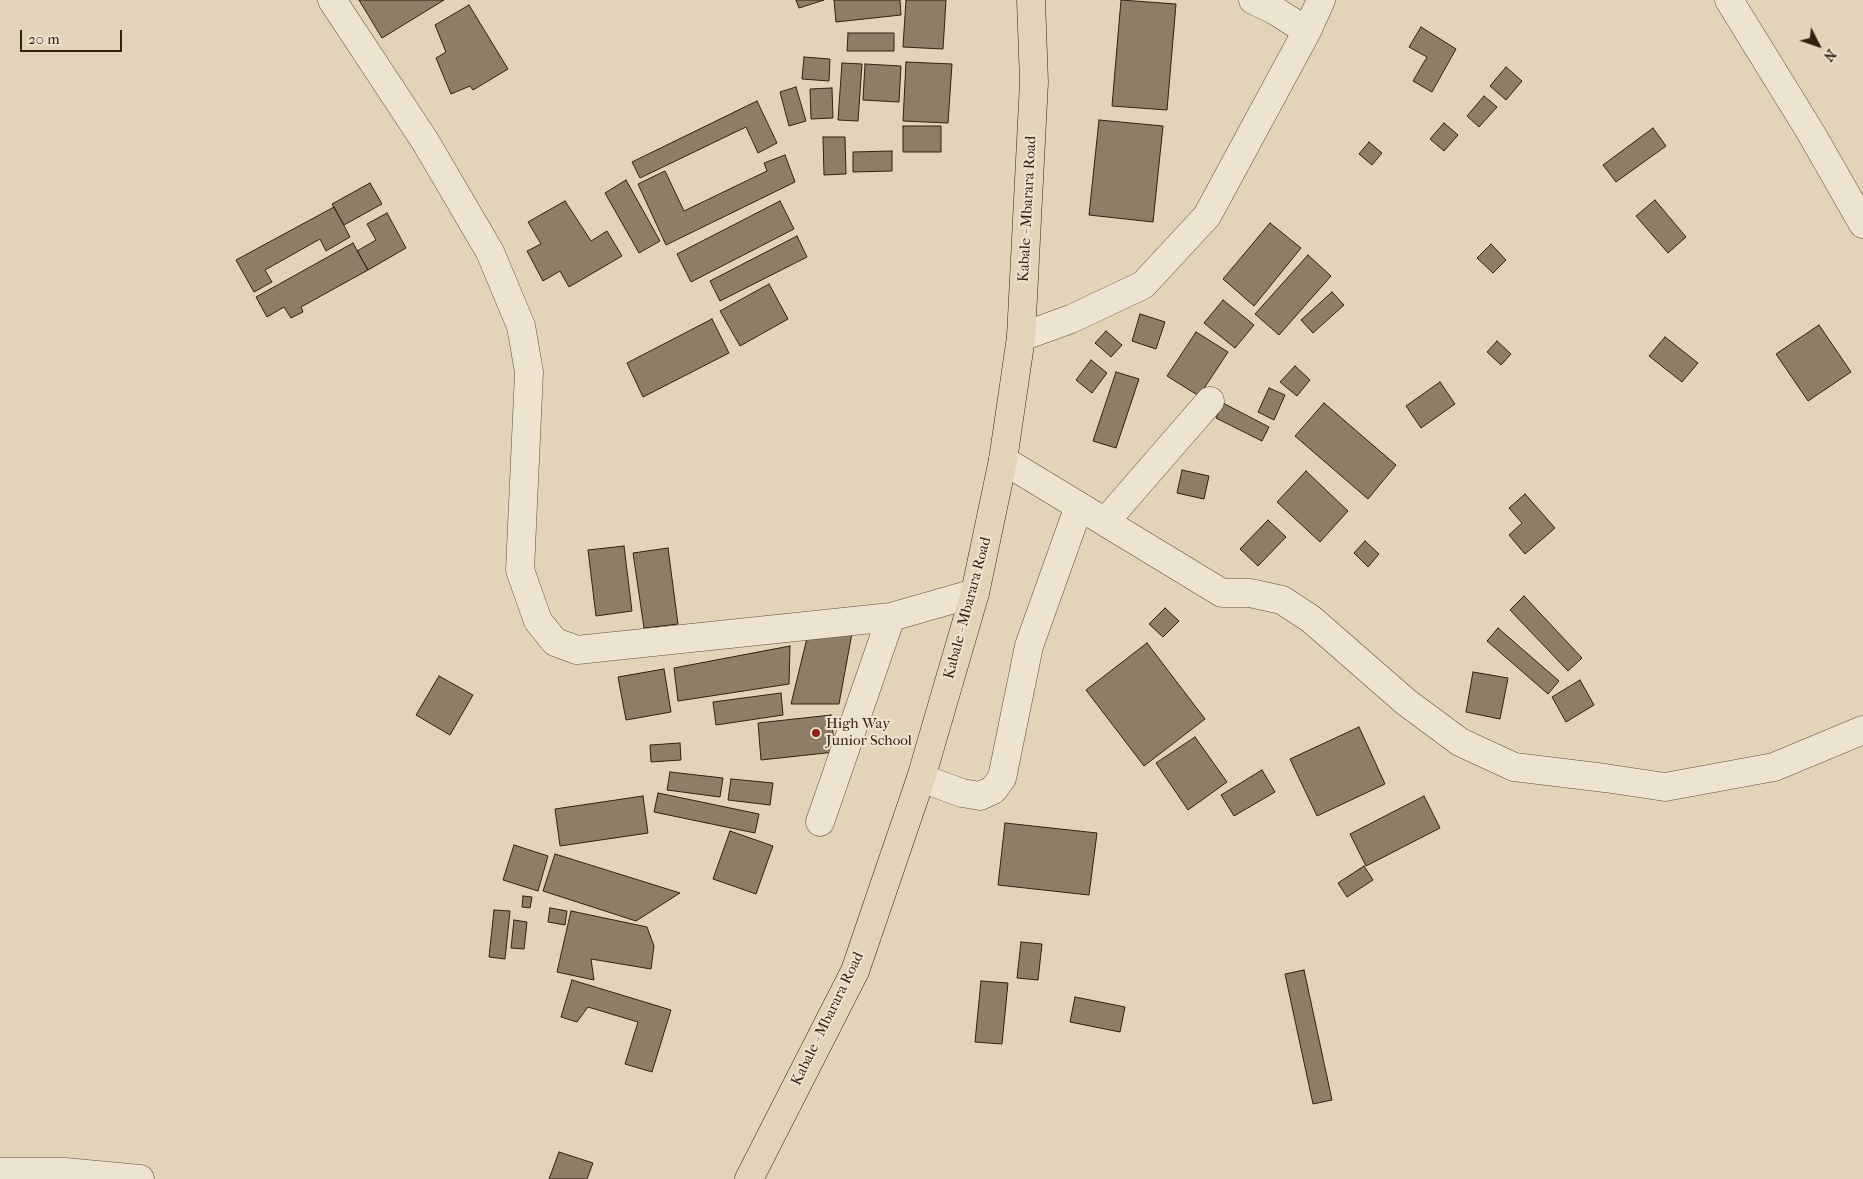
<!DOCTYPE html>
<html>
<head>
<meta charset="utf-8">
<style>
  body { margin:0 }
  #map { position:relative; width:1863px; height:1179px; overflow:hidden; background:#e1d4b8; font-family:"IM FELL French Canon",serif }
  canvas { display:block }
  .north { position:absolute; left:1793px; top:20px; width:50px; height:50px; -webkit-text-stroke:4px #ece3d1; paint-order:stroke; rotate:131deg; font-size:14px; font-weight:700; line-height:20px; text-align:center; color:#312112 }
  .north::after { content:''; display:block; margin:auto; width:18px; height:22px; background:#312112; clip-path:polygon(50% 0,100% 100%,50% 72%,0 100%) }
  .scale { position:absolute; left:20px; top:30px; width:102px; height:22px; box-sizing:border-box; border:2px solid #312112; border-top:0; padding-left:6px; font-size:15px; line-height:18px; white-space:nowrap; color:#312112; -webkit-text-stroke:4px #ece3d1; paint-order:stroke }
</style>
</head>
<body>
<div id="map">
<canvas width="1863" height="1179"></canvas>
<div class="north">N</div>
<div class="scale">20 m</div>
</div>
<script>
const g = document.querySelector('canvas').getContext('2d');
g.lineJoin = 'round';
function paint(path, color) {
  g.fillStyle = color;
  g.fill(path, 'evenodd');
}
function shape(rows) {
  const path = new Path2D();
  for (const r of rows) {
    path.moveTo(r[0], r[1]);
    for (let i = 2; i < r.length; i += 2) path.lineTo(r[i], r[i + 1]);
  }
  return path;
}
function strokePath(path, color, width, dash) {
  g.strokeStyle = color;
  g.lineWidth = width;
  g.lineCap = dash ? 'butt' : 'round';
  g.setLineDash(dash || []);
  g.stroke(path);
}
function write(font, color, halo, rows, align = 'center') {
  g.font = font + ' "IM FELL French Canon",serif';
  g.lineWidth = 4;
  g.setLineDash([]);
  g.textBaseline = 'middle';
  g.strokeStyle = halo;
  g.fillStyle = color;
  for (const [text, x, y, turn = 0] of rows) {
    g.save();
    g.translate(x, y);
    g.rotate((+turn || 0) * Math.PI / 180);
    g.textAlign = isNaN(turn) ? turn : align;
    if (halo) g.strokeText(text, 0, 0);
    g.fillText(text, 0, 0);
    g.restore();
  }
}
const building = shape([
  [359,0,444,0,382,38,359,0],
  [796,0,824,0,799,8,796,0],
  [834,0,900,0,901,15,836,22,834,0],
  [906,0,946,0,943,49,903,47,906,0],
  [1121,0,1176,4,1167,110,1112,106,1121,0],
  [469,5,508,69,473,90,470,86,451,94,436,58,446,52,435,25,469,5],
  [1421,27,1456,49,1432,92,1413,81,1427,57,1409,47,1421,27],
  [848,33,894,33,894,51,847,51,848,33],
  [804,57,830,59,829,81,802,79,804,57],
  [906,62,952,64,948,123,903,121,906,62],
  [842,63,862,64,858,121,838,120,842,63],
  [865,64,901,66,899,102,863,100,865,64],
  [1506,67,1522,81,1506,100,1490,86,1506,67],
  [796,87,806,121,789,126,780,92,796,87],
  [832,88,833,118,811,119,810,89,832,88],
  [1484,96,1497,107,1479,127,1467,116,1484,96],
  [757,101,777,143,758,153,746,127,640,178,632,162,757,101],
  [1099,120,1163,126,1153,222,1089,215,1099,120],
  [1444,123,1458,135,1444,151,1430,139,1444,123],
  [903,126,941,126,941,152,903,152,903,126],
  [1653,128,1666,146,1616,182,1603,165,1653,128],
  [823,137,845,137,846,174,824,175,823,137],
  [1369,142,1382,153,1372,165,1359,154,1369,142],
  [892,151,892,171,853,172,853,152,892,151],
  [785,155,795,182,666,245,638,184,665,171,684,211,767,171,764,163,785,155],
  [626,180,660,241,639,253,605,193,626,180],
  [370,183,382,204,344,225,332,204,370,183],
  [1655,200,1686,237,1668,253,1636,216,1655,200],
  [565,201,591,241,607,231,622,256,569,287,560,271,543,281,527,251,541,244,528,222,565,201],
  [780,201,794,229,691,282,677,254,780,201],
  [334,207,350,237,326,251,320,239,265,270,272,282,254,292,236,260,334,207],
  [387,213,406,248,368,270,357,251,376,240,367,224,387,213],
  [1270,223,1301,248,1254,306,1223,279,1270,223],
  [797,236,807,257,720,301,710,281,797,236],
  [353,243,368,270,301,307,303,312,291,318,284,307,267,317,256,297,353,243],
  [1491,244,1506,260,1493,273,1477,258,1491,244],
  [1308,255,1331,276,1279,335,1255,314,1308,255],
  [769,284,788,319,740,346,720,311,769,284],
  [1332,292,1344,305,1313,333,1301,320,1332,292],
  [1223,300,1254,325,1235,348,1204,323,1223,300],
  [1140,314,1165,322,1156,349,1132,341,1140,314],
  [712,319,729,353,643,397,627,363,712,319],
  [1819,325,1851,372,1808,401,1776,354,1819,325],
  [1106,331,1122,345,1111,357,1095,343,1106,331],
  [1196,332,1228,352,1199,396,1167,376,1196,332],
  [1665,337,1698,363,1682,382,1649,356,1665,337],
  [1497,341,1511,354,1501,365,1487,352,1497,341],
  [1091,360,1107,373,1092,393,1076,380,1091,360],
  [1295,366,1310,380,1297,396,1280,382,1295,366],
  [1116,372,1139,379,1116,448,1093,441,1116,372],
  [1440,382,1455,404,1421,428,1406,406,1440,382],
  [1269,388,1285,395,1274,420,1258,412,1269,388],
  [1223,403,1269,427,1262,441,1216,418,1223,403],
  [1324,403,1396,465,1368,499,1295,436,1324,403],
  [1182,470,1209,476,1204,499,1177,493,1182,470],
  [1306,471,1348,511,1320,542,1277,502,1306,471],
  [1525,494,1555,528,1525,554,1509,535,1522,523,1509,508,1525,494],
  [1268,520,1286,537,1258,566,1240,549,1268,520],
  [1365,541,1379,554,1368,567,1354,553,1365,541],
  [624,546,632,611,596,616,588,550,624,546],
  [668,548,678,624,644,628,633,553,668,548],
  [1524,596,1582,658,1568,671,1510,610,1524,596],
  [1165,608,1179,621,1163,637,1149,624,1165,608],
  [1498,628,1559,681,1548,694,1487,641,1498,628],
  [852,633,839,704,791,704,807,638,852,633],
  [1147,643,1205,719,1144,766,1086,690,1147,643],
  [790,646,789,684,678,701,674,668,790,646],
  [664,669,671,712,626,720,618,677,664,669],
  [1473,672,1508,678,1500,719,1466,712,1473,672],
  [439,676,473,695,450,735,416,715,439,676],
  [1580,680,1594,705,1566,722,1552,697,1580,680],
  [781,693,783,715,716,725,713,702,781,693],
  [831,715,835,752,761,760,758,723,831,715],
  [1359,727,1385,784,1317,816,1290,759,1359,727],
  [1195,737,1227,782,1188,810,1156,763,1195,737],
  [680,743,681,760,651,762,650,745,680,743],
  [1262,770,1275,792,1234,816,1221,795,1262,770],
  [670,772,723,778,720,797,667,790,670,772],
  [731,779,773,783,770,805,728,800,731,779],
  [658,793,759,814,755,833,654,812,658,793],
  [643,796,648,833,560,846,555,809,643,796],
  [1424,796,1440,828,1366,866,1350,834,1424,796],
  [1005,823,1097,833,1089,895,998,885,1005,823],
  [730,831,773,846,756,894,713,879,730,831],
  [514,845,548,856,538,891,503,880,514,845],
  [555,854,680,893,636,921,543,891,555,854],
  [1364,866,1373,880,1347,897,1338,883,1364,866],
  [523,896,532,897,530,908,522,907,523,896],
  [550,908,567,911,565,925,548,922,550,908],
  [494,910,510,911,505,959,489,957,494,910],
  [571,911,647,927,654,946,651,969,591,959,594,980,557,972,571,911],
  [514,920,527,922,524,949,511,948,514,920],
  [1021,942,1042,944,1038,980,1017,978,1021,942],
  [1304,970,1332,1100,1313,1104,1285,974,1304,970],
  [572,980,671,1010,652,1072,625,1064,638,1022,588,1007,577,1022,561,1017,572,980],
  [981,981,1008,983,1002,1044,975,1042,981,981],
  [1075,997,1125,1007,1120,1032,1070,1022,1075,997],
  [559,1152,593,1163,587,1179,549,1179,559,1152]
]);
const minor = shape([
  [332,0,425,141,490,252,521,326,529,372,520,570,538,621,555,642,577,650,891,617,975,593],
  [1253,0,1274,10,1307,31],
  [1729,0,1811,133,1863,224],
  [1021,337,1071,319,1143,285,1207,216,1307,31,1321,0],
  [1003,460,1222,593,1250,593,1282,600,1311,619,1406,702,1460,742,1514,767,1605,778,1665,787,1774,767,1863,730],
  [1105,522,1210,401],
  [921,778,962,793,980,796,993,790,1002,778,1029,646,1079,506],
  [820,822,891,617],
  [0,1172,65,1172,140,1179]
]);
const major = shape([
  [749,1179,855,971,921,778,975,593,1003,460,1021,337,1034,82,1031,0]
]);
const markers = [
  [816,733,5,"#8f2418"]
];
const streetNames = [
  ["Kabale - Mbarara Road",1028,209,-87],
  ["Kabale - Mbarara Road",968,608,-75],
  ["Kabale - Mbarara Road",828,1019,-64]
];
const poiNames = [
  ["High Way",826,724],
  ["Junior School",826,741]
];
paint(building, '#8d7e68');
strokePath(building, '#312112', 1);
strokePath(minor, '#5d4e3c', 29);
strokePath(major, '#312112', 29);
strokePath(minor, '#ece3d1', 28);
strokePath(major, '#e1d4b8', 28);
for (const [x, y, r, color] of markers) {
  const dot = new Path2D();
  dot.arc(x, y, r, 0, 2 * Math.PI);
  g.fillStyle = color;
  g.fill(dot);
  strokePath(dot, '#ece3d1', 2);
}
write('15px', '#312112', '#ece3d1', streetNames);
write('15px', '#312112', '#ece3d1', poiNames, 'left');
</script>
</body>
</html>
